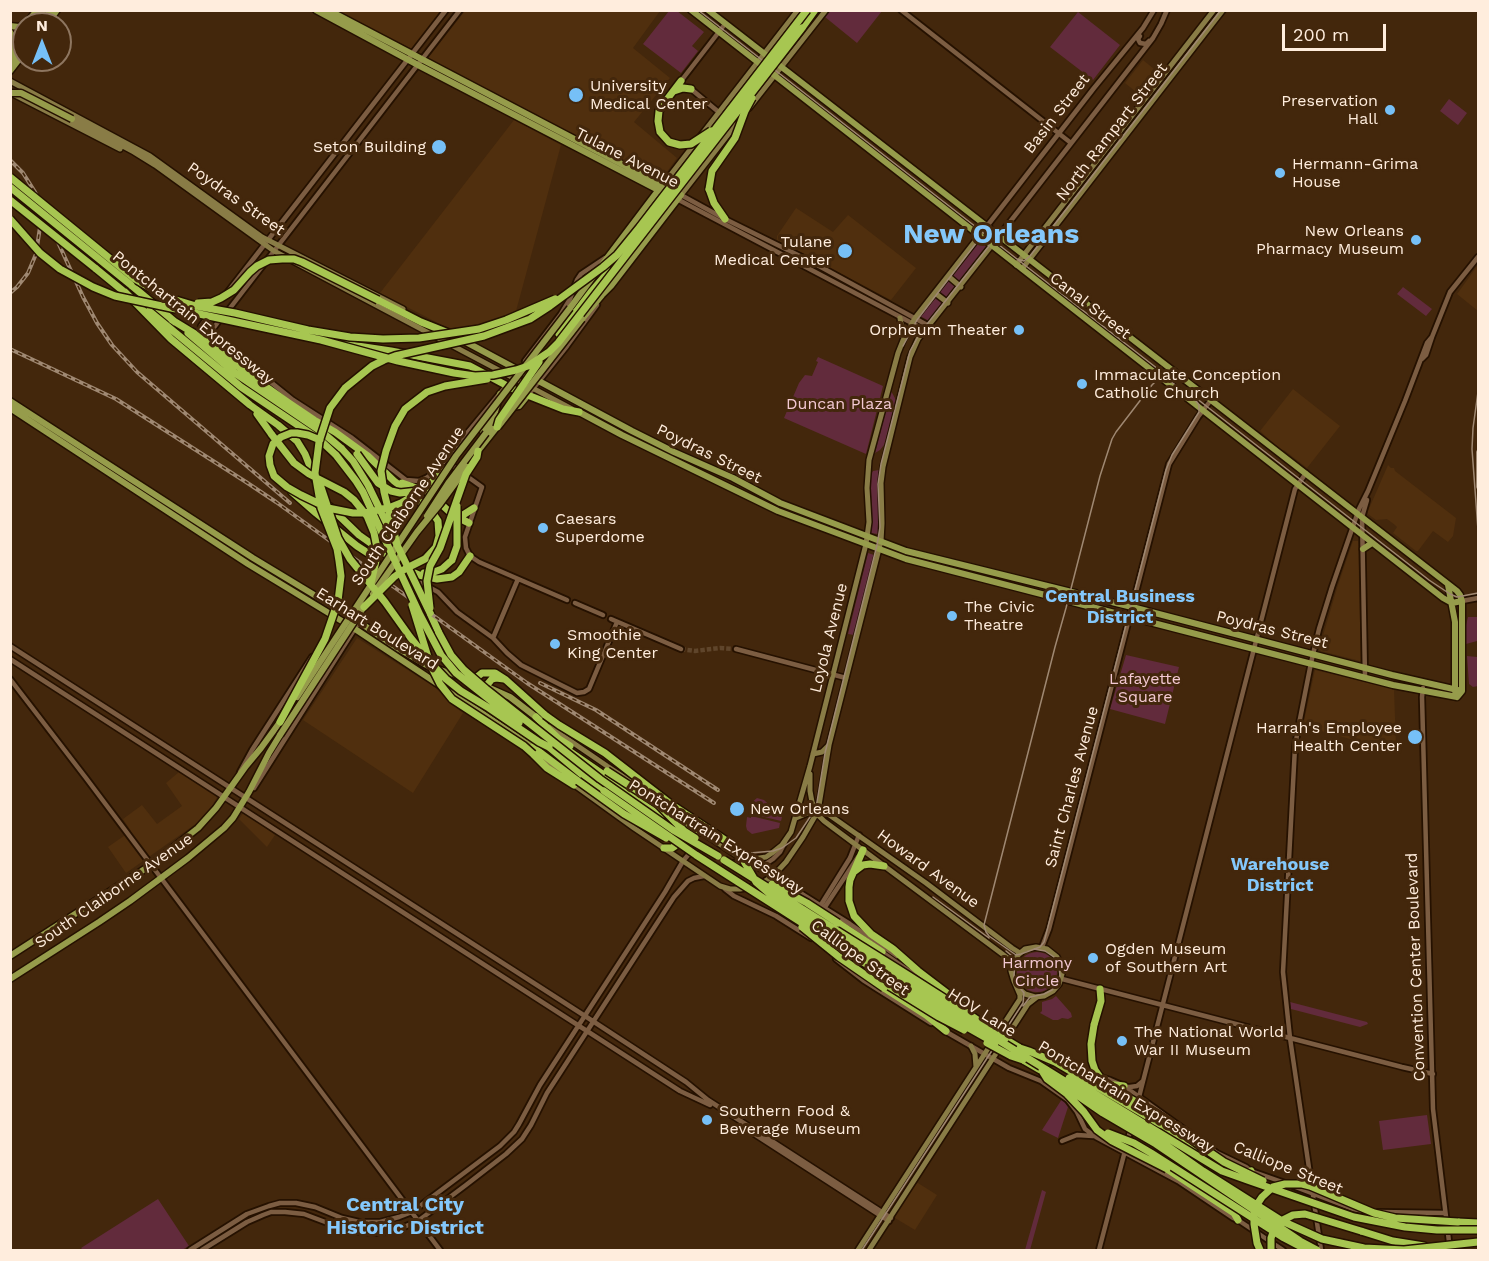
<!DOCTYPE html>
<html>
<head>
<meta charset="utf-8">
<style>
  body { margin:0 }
  #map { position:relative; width:1489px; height:1261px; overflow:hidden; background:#43270c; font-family:"Work Sans",sans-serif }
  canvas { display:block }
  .frame { position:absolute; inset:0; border:12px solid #ffeddd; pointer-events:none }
  .north { position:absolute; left:12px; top:12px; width:60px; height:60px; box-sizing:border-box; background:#43270c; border:2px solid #8e7660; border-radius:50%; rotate:0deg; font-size:16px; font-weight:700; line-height:24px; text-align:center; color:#ffeddd }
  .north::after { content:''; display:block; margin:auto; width:21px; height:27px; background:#76c0f7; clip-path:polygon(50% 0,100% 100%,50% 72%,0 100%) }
  .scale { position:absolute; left:1282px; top:24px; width:104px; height:27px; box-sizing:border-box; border:3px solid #ffeddd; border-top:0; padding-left:8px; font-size:18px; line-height:21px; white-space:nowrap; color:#ffeddd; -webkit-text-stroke:4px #43270c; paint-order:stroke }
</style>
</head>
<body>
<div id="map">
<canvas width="1489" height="1261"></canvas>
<div class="frame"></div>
<div class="north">N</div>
<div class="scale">200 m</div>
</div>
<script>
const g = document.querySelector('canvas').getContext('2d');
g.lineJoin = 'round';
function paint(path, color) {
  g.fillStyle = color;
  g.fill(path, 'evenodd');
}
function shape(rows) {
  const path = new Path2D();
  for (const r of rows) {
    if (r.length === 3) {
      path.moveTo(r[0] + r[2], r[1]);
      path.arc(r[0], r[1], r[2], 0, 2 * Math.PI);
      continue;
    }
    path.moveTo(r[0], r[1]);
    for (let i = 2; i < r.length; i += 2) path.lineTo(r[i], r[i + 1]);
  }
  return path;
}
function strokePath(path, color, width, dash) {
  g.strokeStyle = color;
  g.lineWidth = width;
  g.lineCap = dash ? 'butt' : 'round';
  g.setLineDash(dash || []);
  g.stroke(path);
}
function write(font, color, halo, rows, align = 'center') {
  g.font = font + ' "Work Sans",sans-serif';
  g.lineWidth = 6;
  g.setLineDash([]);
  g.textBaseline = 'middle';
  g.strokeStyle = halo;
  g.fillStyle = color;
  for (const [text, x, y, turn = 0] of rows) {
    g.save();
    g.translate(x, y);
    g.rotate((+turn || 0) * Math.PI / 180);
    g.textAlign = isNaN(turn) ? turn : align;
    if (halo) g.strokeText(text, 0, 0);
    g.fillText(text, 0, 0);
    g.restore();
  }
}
const built = shape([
  [338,11,441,11,412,49],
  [465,11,660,11,633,48,670,78,634,122,677,158,661,180,514,104,428,58],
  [1143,60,1159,73,1141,96,1125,83],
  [514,120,561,145,516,311,461,335,380,293],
  [796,208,833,232,848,215,916,268,891,300,777,240,777,236],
  [1478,265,1478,311,1457,294],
  [1293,389,1340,426,1307,468,1284,450,1282,451,1260,431],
  [1388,465,1391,468,1394,468,1395,471,1456,518,1453,536,1448,542,1433,531,1418,551,1416,551,1393,533,1397,527,1395,525,1387,519,1376,520,1368,514,1368,511],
  [1353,541,1358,541,1361,660,1360,661,1321,651,1319,649,1338,585],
  [357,638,436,688,448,702,463,713,413,793,303,720],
  [1315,670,1394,689,1396,746,1390,750,1303,726],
  [179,772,217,797,216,799,208,813,197,823,126,873,108,847,131,831,123,819,142,805,157,824,182,806,166,783],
  [244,812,275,835,267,847,239,819],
  [918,1183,937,1195,915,1230,895,1218,895,1216,915,1184]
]);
const green = shape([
  [669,11,677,11,704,32,692,46,698,51,681,73,643,44],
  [830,11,830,10,882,11,857,43,825,17],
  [1078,12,1120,45,1093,80,1050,47],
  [1449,99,1467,113,1458,125,1440,111],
  [979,240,987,246,929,321,920,316],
  [1403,287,1432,309,1426,316,1397,294],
  [818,357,883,386,866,454,784,418,799,383,805,375,812,376,818,362,816,361],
  [891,391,896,400,892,416,884,445,880,450,875,453],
  [879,470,878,477,878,534,870,533,872,518,871,494,871,474,873,471],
  [868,553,874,555,854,635,848,634],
  [1468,617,1478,617,1478,629,1477,641,1466,644,1466,625],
  [1126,655,1179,667,1165,724,1110,709],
  [1467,656,1477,657,1478,686,1473,687,1469,684],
  [757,798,764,800,782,817,781,821,752,814,752,812,749,811,751,803],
  [751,816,780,823,779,828,752,834,747,830,746,826,747,817,751,818],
  [1037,972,20],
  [1056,996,1071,1013,1072,1017,1068,1019,1062,1018,1058,1020,1053,1020,1040,1013,1042,1011,1042,1002,1052,999],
  [1290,1002,1367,1022,1368,1024,1360,1027,1291,1009],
  [1062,1099,1068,1107,1058,1138,1042,1130],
  [1427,1115,1431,1144,1383,1150,1379,1121],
  [1042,1190,1046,1192,1030,1250,1025,1250],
  [158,1199,189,1246,182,1250,83,1250,81,1248]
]);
const tertiaryTunnel = shape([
  [681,649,695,651,720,648,736,649]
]);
const tertiary = shape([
  [901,10,1071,143],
  [1140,36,1138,39,1140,43,1146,44,1149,41],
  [681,81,725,24],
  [691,89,721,114],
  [681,195,725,219,808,260,929,326],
  [677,199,925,330],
  [987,226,1094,88,1143,28,1154,10],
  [999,236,1153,38,1161,24,1167,10],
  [227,293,446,10],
  [227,312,460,10],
  [209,316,201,326,293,400,352,438,406,480,419,481,426,478,435,472,507,385],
  [210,333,221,318],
  [1422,359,1426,355,1432,337,1450,292,1478,257],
  [525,361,561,314,570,299,577,280,581,274,605,258],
  [528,395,567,346,597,305],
  [450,464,482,487,465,537,466,548,470,556,479,562,567,600],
  [421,583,438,592,457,612,493,638,507,653,521,665,577,693,584,692,589,689,617,622],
  [1462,601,1478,598],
  [575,603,603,615],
  [611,619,681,649],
  [493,638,518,579],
  [10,646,585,1016,686,1082,708,1100,891,1218],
  [736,649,846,678],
  [10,659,680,1091,710,1105],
  [1365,677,1362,517,1367,500],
  [10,679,86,778,440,1250],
  [1423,688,1422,697,1433,1109,1450,1250],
  [240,772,252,750,312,657],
  [254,788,359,622],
  [744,859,773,876,850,924,897,956],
  [734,863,747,868,764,865,773,859,780,852,785,842],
  [725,889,734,896,776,916,811,938],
  [819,908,850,858,859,835],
  [823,910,858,857],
  [1042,947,1049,929,1169,464,1198,417,1211,400],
  [882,952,912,973],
  [836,959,863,980,931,1023],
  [912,969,924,983],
  [1062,979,1402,1067,1433,1074],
  [943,1030,1009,1068,1041,1081,1068,1100,1077,1112,1085,1129,1096,1137,1178,1181,1233,1218,1238,1220,1283,1250],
  [1033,1056,1047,1062,1053,1063],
  [1061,1064,1110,1080,1124,1086,1217,1153,1246,1167,1251,1171,1285,1183],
  [1127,1087,1130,1087,1137,1086,1143,1081],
  [1139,1097,1295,489,1306,473],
  [745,1128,889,1221],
  [1062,1141,1077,1135,1093,1136],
  [1293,1186,1353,1209,1364,1211],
  [1378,1212,1445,1213],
  [190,1250,247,1214,269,1206,280,1203,296,1203,315,1207,342,1218,359,1222,380,1222,399,1217,412,1212,500,1146,514,1132,519,1124,540,1085,665,892,683,861,689,854,697,848,700,847],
  [202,1250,247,1222,263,1215,271,1212,285,1212,304,1214,349,1231,379,1233,399,1229,418,1221,466,1185,506,1154,522,1139,531,1125,547,1093,674,897,688,881,694,878,704,876],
  [1099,1250,1131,1128],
  [1321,1250,1290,1038,1283,972,1295,747,1298,729,1311,663,1319,629,1332,587,1359,509,1368,491,1405,401,1427,343,1432,337]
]);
const secondary = shape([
  [10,81,150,156,262,237,403,309],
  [11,93,120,149],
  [749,108,826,10],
  [72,119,134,152,155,165,274,251,572,409],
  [662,186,798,10],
  [681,195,741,118],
  [1016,265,1214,10],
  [1022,269,1223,10],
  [948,276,961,287],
  [935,293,948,303],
  [900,318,903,336],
  [550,727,607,766,653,796,684,818],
  [813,754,822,752,829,745],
  [544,758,559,773],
  [810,774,810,791,812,802,817,814,824,821,1013,962],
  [573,784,634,828,720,886,730,889,740,889,757,886,773,876,786,862,803,837,818,811,829,745,881,541,882,523,881,483,883,467,910,357,918,339,999,236],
  [796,818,812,811,818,811,828,814,926,883,1012,948,1020,953],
  [700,831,736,855,753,859,766,857,772,853,782,845,791,832,810,766,866,544,869,522,867,488,869,460,898,353,904,338,915,318,987,226],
  [996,1036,1020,999,1020,995,1014,981,1011,971,1013,962,1018,955,1025,949,1036,947,1047,949,1057,957,1061,965,1062,974,1059,984,1053,991,1044,996,1035,997,1025,994,1018,988],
  [971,1046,975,1054,976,1067],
  [858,1250,991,1044],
  [869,1250,1028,1004,1037,997]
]);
const primary = shape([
  [316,10,418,65,668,195],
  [328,10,681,195,611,286,602,295,582,319],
  [691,10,1443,598,1452,603,1462,601],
  [708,10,1457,591,1460,595,1462,601,1462,691,1457,697],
  [26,24,37,10],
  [33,24,43,10],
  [40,24,51,10],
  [47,24,57,10],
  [10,26,19,27,24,25],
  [10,32,14,39,13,48],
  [10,55,24,37],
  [10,64,24,46],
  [10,71,24,53],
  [601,266,660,188],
  [570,308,595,274],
  [451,334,632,431,674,452,733,478,780,503,906,551,1132,607,1392,675,1462,691],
  [10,401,253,558,359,622,399,649,428,666,459,676],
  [511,407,519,406,528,395],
  [10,408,248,564,355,629,533,747],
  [579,412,622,435,778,511,906,559,1393,685,1457,697],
  [483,431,495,412,500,394],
  [486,433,499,417],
  [478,451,497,427],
  [1363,549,1372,543],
  [1448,585,1455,622,1455,691],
  [483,685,510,697,536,717],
  [10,956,151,865,198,828,216,808,246,766,261,748,280,722],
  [10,979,99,922,130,901,188,858,224,828,233,818,249,792,269,753,280,735]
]);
const motorway = shape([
  [802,28,815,10],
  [674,91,683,88,691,89],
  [665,102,681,81],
  [709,189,714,203,725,219],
  [95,268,128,295],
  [131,285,175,322],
  [125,292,171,339,250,405,278,425,297,441,305,454,315,479],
  [378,300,421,322,451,334],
  [149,311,241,387,320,440,336,455],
  [172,320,205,340,244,371,289,403,314,420,335,432,368,456,394,481,430,509,438,521,439,536,436,547,425,559],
  [188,333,235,373,322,432,342,449],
  [559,334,591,292,621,257],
  [344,344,391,351,470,366,515,390,563,409,579,412],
  [257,414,272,435],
  [402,483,428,492,454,516,463,515,474,508],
  [423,490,446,469],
  [292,492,316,513,357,546,374,557],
  [330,507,359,535,410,571,419,575,437,579,452,577,459,572,470,556],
  [455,516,469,523],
  [424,573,434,572,442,569,452,560],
  [430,613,439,633],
  [472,681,482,673,495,673,506,680,545,715],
  [486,686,492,679,496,678,504,679],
  [536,717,559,739,570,746],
  [533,747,578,781],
  [549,747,591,782,604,791],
  [563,747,649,806,663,814,678,818,701,832],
  [533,754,547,768,574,785],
  [664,848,672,848,675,846,686,831],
  [863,850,850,880,849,887,849,901,854,916,871,934,893,949,918,971,964,1006,969,1014],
  [855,871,863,865,870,864,884,866],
  [838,923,882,952],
  [857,966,889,986],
  [884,988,926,1015,946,1031],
  [1094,1025,1101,1001,1100,989],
  [1010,1042,1020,1048],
  [1023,1060,1042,1071],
  [1106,1084,1124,1086],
  [1160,1124,1224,1166,1244,1174,1251,1171],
  [1167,1169,1234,1213,1238,1220],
  [1458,1222,1478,1223],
  [1361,1231,1393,1241,1424,1246]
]);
const tram = shape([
  [698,10,1172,380],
  [1017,259,1024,261,1030,256,1221,10],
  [903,346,917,320,977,242,985,236,993,238],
  [1164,378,1169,380,1197,402,1199,405,1199,412,1172,455,1166,470,1044,942,1040,947,1021,954,1016,955,989,936,986,932,984,925,1055,647,1066,608,1100,476,1112,439,1116,432,1152,385,1158,379,1164,378],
  [1478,392,1473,428,1472,449,1478,530],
  [1196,398,1429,580,1450,594,1457,597,1478,593],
  [738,850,750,853,773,851,782,848,796,838,816,808,825,753,877,545,880,527,878,484,881,464,910,351,920,333,989,246,990,238,987,233],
  [933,897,989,938],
  [1023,1006,1030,997,1044,994,1052,990,1057,983,1060,976,1059,967,1054,957,1045,951,1034,949],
  [862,1250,1023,1003,1024,993,1016,983,1014,976,1015,961,1012,956,1006,951]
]);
const rail = shape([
  [10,160,23,173,35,192,83,297,97,323,112,345,137,372,290,503],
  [10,293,17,287,28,273,36,254,40,227,38,212,36,204],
  [10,349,116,399,246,482,276,502,527,683,714,803],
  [1478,452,1478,487],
  [540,683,596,710,718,790]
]);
const primaryBridge = shape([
  [10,93,21,93,31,98,72,119],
  [498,427,582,319],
  [427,516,449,482,486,433],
  [373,594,417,532,440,504,467,467],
  [297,697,456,456,570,308],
  [280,735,365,605]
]);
const motorwayBridge = shape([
  [665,102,659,111,658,121,660,132,669,142,680,145,691,144,711,131],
  [10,177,135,279,157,292,176,300,196,306,235,313,308,330,350,337,383,339,419,338,479,329,506,320,555,299],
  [10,187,131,285],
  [709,189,712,171,735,138,745,111,752,98],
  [10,200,95,268],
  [10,219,40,253,60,269,93,287,115,296,321,340,398,361,454,373,475,376,493,375,516,370,528,366,549,352,558,343,802,28],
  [198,303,212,302,221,298,234,290,250,272,257,266,269,260,282,259,294,259,302,262,378,300],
  [497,427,499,420,539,362],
  [272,435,294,463,309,474,344,492,354,500,367,516,374,533,377,548,376,561,371,583],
  [320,440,308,435,297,433,291,433,281,437,273,444,269,456,270,465,274,476,287,487,301,495,328,508,353,513,365,513,391,507,401,503,423,490],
  [342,449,353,461,368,485,430,613],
  [357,454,378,483,391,491,400,493,418,491],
  [336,455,356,481,363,492,420,615,441,655,456,673,519,723],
  [321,487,338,538,350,559,385,602,410,637,430,662,446,679,461,691,489,708,539,742,549,747],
  [397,544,384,492,381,471,386,451,395,426,405,409,427,392,445,386,487,379],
  [452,560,457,546,457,506],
  [412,605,428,657],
  [364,607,394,577,405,569,425,559],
  [430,608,427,581,430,566,440,548,466,474,477,457,478,451],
  [439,633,451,655,464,670,486,689,600,779,673,830,718,856],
  [432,668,440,684,452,699,524,746,533,754],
  [545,715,559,725,605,753,672,805,731,844,742,858,756,882,771,895,961,1017,1152,1135,1203,1171,1282,1221,1322,1239,1364,1248,1404,1250,1478,1242],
  [280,722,325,639,338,601,341,576,339,561,337,549,321,508,315,473,319,442,330,408,345,388,372,366,384,360,395,356,484,336,530,319,550,306,603,267,617,255,639,228,807,10],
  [607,771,658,804,684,831,695,838],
  [578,781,624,814,666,838],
  [604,791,696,855,949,1017,995,1043],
  [724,860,911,977,969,1014,1005,1039],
  [772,884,807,903,838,923],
  [802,927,839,957,884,988],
  [889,986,939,1017,964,1030],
  [1094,1025,1091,1044,1092,1061,1095,1070,1102,1080,1110,1087,1157,1114,1199,1145,1224,1162,1263,1181],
  [987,1043,1011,1056,1023,1060],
  [1020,1048,1029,1051,1055,1062,1160,1124],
  [1042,1071,1047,1079,1067,1094,1084,1112,1097,1130,1112,1141,1167,1169],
  [1051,1077,1103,1113,1156,1144,1300,1241,1317,1250],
  [1069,1078,1222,1171,1250,1181,1354,1217,1405,1227,1437,1230,1478,1230],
  [1108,1133,1134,1143,1151,1153,1284,1238,1305,1249],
  [1260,1250,1257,1243,1254,1224,1254,1214,1258,1203,1262,1197,1273,1187,1285,1184,1302,1184,1310,1186,1374,1213,1395,1218,1458,1222],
  [1271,1250,1271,1238,1275,1227,1283,1220,1293,1215,1305,1214,1361,1231]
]);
const markers = [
  [576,95,8,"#76c0f7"],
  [1390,110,6,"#76c0f7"],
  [439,147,8,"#76c0f7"],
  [1280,173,6,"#76c0f7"],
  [1416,240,6,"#76c0f7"],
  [845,251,8,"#76c0f7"],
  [1019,330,6,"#76c0f7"],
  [1082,384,6,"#76c0f7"],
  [543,528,6,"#76c0f7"],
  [952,616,6,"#76c0f7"],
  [555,644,6,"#76c0f7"],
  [1415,737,8,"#76c0f7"],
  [737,809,8,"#76c0f7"],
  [1093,958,6,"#76c0f7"],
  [1122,1041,6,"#76c0f7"],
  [707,1120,6,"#76c0f7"]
];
const poiNames = [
  ["University",590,86],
  ["Medical Center",590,104],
  ["Preservation",1378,101,"right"],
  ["Hall",1378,119,"right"],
  ["Seton Building",426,147,"right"],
  ["Hermann-Grima",1292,164],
  ["House",1292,182],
  ["New Orleans",1404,231,"right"],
  ["Pharmacy Museum",1404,249,"right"],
  ["Tulane",832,242,"right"],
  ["Medical Center",832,260,"right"],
  ["Orpheum Theater",1007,330,"right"],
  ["Immaculate Conception",1094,375],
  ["Catholic Church",1094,393],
  ["Caesars",555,519],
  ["Superdome",555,537],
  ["The Civic",964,607],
  ["Theatre",964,625],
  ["Smoothie",567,635],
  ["King Center",567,653],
  ["Harrah's Employee",1402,728,"right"],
  ["Health Center",1402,746,"right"],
  ["New Orleans",750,809],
  ["Ogden Museum",1105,949],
  ["of Southern Art",1105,967],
  ["The National World",1134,1032],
  ["War II Museum",1134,1050],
  ["Southern Food &",719,1111],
  ["Beverage Museum",719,1129]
];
const streetNames = [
  ["Basin Street",1057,114,-52],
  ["North Rampart Street",1112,132,-52],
  ["Tulane Avenue",627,158,27],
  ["Poydras Street",236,199,35],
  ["Canal Street",1090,306,38],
  ["Pontchartrain Expressway",193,318,39],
  ["Poydras Street",709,454,26],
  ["South Claiborne Avenue",408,506,-56],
  ["Earhart Boulevard",377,629,32],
  ["Poydras Street",1272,630,14],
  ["Loyola Avenue",829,638,-76],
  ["Saint Charles Avenue",1072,787,-75],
  ["Pontchartrain Expressway",716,837,32],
  ["Howard Avenue",928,869,36],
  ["South Claiborne Avenue",114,891,-35],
  ["Calliope Street",860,958,36],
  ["Convention Center Boulevard",1416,967,-92],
  ["HOV Lane",982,1013,32],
  ["Pontchartrain Expressway",1126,1097,31],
  ["Calliope Street",1288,1168,22]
];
const parkNames = [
  ["Duncan Plaza",839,404],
  ["Lafayette",1145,679],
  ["Square",1145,697],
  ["Harmony",1037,963],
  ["Circle",1037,981]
];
const neighbourhoodNames = [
  ["Central Business",1120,597],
  ["District",1120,618],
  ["Warehouse",1280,865],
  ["District",1280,886]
];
const quarterNames = [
  ["Central City",405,1205],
  ["Historic District",405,1228]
];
const townNames = [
  ["New Orleans",991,235]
];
paint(built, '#502f0e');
paint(green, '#622b3c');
strokePath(tertiaryTunnel, '#5f452b', 4.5, [4.5, 2]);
strokePath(tertiary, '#251100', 8);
strokePath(secondary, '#251100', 8);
strokePath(primary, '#251100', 9);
strokePath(motorway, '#251100', 10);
strokePath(tertiary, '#7c5d42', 4.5);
strokePath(secondary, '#897c46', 5);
strokePath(primary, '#969c4b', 6);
strokePath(motorway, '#a7c651', 7);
strokePath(tram, '#9f8872', 1.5);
strokePath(rail, '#9f8872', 4);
strokePath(rail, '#43270c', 1.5, [4.5]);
strokePath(primaryBridge, '#251100', 9, []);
strokePath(motorwayBridge, '#251100', 10, []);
strokePath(primaryBridge, '#969c4b', 6);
strokePath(motorwayBridge, '#a7c651', 7);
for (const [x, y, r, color] of markers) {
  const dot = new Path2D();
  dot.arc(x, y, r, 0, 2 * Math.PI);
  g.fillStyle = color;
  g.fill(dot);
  strokePath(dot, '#43270c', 2);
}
write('16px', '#ffeddd', '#43270c', poiNames, 'left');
write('16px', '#ffeddd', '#43270c', streetNames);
write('16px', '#f3c9d3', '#43270c', parkNames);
write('bold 18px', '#84c8fb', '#43270c', neighbourhoodNames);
write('bold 20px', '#84c8fb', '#43270c', quarterNames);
write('bold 28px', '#84c8fb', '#43270c', townNames);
</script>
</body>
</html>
